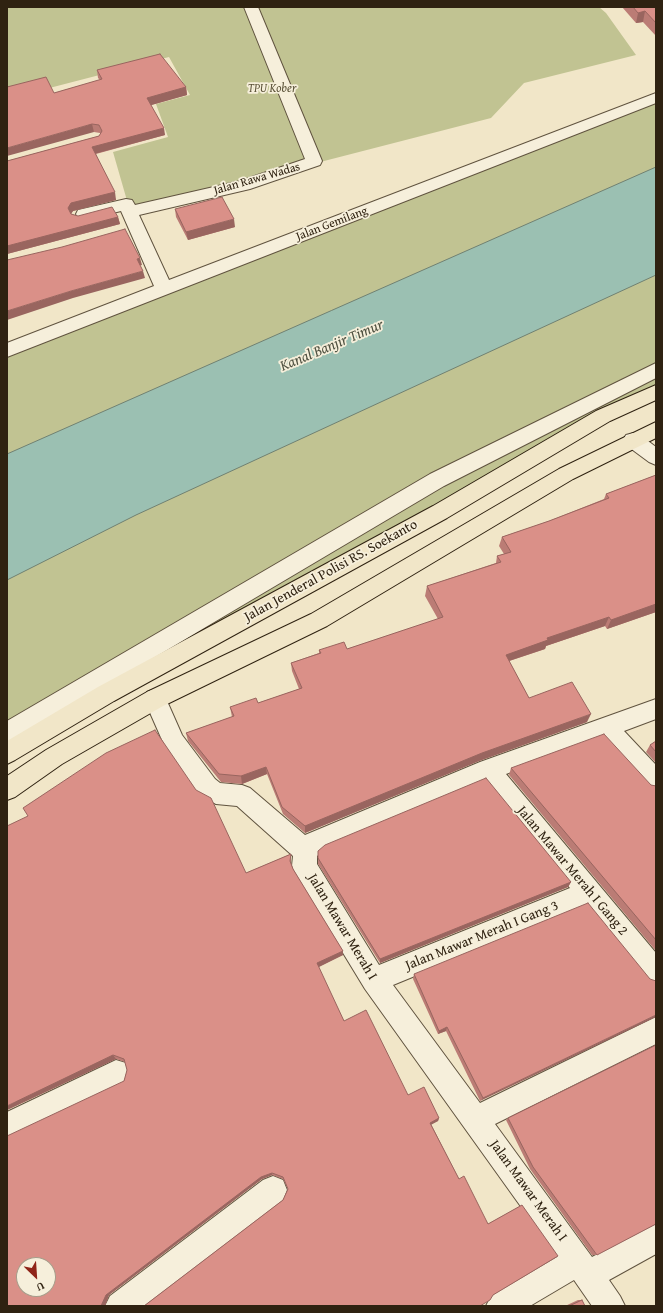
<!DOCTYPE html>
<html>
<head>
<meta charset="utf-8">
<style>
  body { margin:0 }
  #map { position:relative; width:663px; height:1313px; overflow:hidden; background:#f1e6c8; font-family:"Gentium Book Plus",serif }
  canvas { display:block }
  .frame { position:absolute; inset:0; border:8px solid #2f2211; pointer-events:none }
  .north { position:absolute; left:16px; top:1257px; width:40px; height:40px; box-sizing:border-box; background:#f6efdb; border:1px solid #a69d8a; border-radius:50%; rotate:155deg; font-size:11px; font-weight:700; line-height:16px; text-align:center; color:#2f2211 }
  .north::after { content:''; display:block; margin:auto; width:14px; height:18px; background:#8f2418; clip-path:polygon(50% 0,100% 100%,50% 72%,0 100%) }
</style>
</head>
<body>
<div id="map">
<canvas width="663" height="1313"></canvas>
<div class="frame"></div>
<div class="north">U</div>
</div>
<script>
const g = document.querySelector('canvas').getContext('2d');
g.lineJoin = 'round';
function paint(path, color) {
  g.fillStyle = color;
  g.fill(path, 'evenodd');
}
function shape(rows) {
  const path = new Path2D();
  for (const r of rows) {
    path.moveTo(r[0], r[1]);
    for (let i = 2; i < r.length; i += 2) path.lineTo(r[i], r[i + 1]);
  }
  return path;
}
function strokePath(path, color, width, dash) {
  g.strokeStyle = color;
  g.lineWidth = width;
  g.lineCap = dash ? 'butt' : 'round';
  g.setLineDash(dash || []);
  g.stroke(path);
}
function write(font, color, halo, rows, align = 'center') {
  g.font = font + ' "Gentium Book Plus",serif';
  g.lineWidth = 3.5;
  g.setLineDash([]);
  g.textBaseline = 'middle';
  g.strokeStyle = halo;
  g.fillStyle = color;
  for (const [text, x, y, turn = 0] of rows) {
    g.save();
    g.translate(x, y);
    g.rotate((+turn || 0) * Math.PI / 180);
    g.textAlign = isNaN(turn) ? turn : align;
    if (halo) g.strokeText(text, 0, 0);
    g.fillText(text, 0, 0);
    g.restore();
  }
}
const green = shape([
  [7,7,599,7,606,13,636,55,524,83,491,118,130,211,113,152,168,137,156,104,190,95,169,57,7,99],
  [656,98,656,392,440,512,7,733,7,351]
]);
const water = shape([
  [656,167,656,275,136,515,7,580,7,454,656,167]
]);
const minor = shape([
  [244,7,258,7,322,161,320,165,250,189,139,215,169,280,656,93,656,103,7,357,7,343,154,286,121,211,84,220,78,218,76,214,78,210,126,199,132,200,135,205,240,181,305,159,244,7],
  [656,363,656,378,444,486,15,740,7,743,7,721,430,474,656,363],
  [633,433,640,435,656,447,656,465,649,462,626,445,623,440,626,435,633,433],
  [155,689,163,692,182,735,215,779,220,783,242,785,250,788,305,835,480,762,656,699,656,719,624,731,656,765,656,793,648,790,601,739,506,774,656,953,656,986,647,982,585,906,393,985,480,1103,656,1017,656,1044,495,1124,592,1257,656,1224,656,1254,609,1280,620,1296,625,1306,592,1306,574,1280,530,1306,486,1306,491,1296,557,1257,365,989,295,874,292,866,293,856,237,806,216,804,199,795,166,749,144,699,147,692,155,689],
  [484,783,570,888,379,965,317,864,317,856,324,850,484,783],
  [116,1060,126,1063,129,1073,126,1083,7,1140,7,1112,116,1060],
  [273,1176,283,1180,287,1190,283,1200,144,1306,105,1306,110,1296,263,1180,273,1176]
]);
const major = shape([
  [656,385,656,400,610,421,447,518,114,701,15,760,7,764,7,741,98,687,433,506,596,411,656,385],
  [656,422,656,438,573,479,327,626,163,706,62,764,15,797,7,800,7,776,46,750,147,692,311,614,559,469,656,422]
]);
const wall = shape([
  [622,7,656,7,656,36,643,22,636,23],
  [97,70,186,87,187,95,151,105,165,135,96,154,116,200,73,211,71,214,78,216,118,217,120,224,7,254,7,161,99,136,101,133,100,133,94,132,54,93,100,80,98,78],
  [175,209,235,227,188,240,176,217],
  [656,475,656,612,607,629,605,626,546,646,545,649,509,661,529,698,587,722,479,761,305,833,283,814,267,774,242,784,221,782,188,741,186,733,232,717,230,707,258,703,299,689,292,671,291,663,319,653,319,650,347,649,438,619,425,596,427,586,496,563,497,556,504,554,499,546,502,537,549,521,604,499,606,494],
  [656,741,656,763,646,752,650,745],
  [511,768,651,785,656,786,656,951,509,775],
  [318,851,571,882,568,887,380,963,318,864],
  [291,854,291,863,293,869,343,951,343,955,318,967,344,1021,408,1095,439,1118,438,1121,431,1124,459,1179,488,1224,522,1205,493,1295,283,1200,288,1189,283,1179,272,1175,262,1179,109,1295,105,1306,7,1306,124,1081,127,1070,125,1062,116,1059,7,1110,246,873],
  [414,974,650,979,480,1101,446,1031,438,1034,413,979],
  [508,1118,597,1255,592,1255,530,1169,506,1120],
  [578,1300,582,1300,585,1306,565,1306]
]);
const shadedWall = shape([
  [645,11,643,22,636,23,638,13],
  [186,87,187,95,148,106,147,98],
  [92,124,94,132,7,156,7,148],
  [164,128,165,135,94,154,92,147],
  [115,192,116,200,73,211,70,215,68,208,71,203],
  [118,217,120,224,7,254,7,246],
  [234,219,235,227,188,240,186,232],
  [140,258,142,265,138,266,137,259],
  [143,271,145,278,73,298,7,320,7,311,71,291],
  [656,604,656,612,607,629,611,620],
  [609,617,605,626,546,646,545,649,503,663,506,655,547,638],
  [591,714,587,722,479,761,305,833,305,826,482,753],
  [266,767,267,774,242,784,241,776],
  [571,882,568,887,380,963,380,959],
  [343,951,343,955,317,968,317,963],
  [656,1015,656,1017,480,1101,483,1098],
  [447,1027,446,1031,438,1034,439,1031],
  [113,1055,116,1059,7,1110,7,1106],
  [439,1118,438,1121,429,1126,430,1123],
  [272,1173,272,1175,262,1179,109,1295,105,1306,101,1306,106,1295,261,1177]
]);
const building = shape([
  [633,7,656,7,656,23,645,11,638,13,633,7],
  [160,54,186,87,147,98,164,128,92,147,115,192,71,203,68,208,71,214,78,216,112,207,118,217,7,246,7,161,99,136,102,131,99,125,92,124,7,148,7,87,46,77,54,93,102,79,97,70,160,54],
  [222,197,234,219,186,232,175,209,222,197],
  [125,229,140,258,137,259,143,271,71,291,7,311,7,260,62,247,125,229],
  [656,475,656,604,611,620,609,617,547,638,548,640,506,655,529,698,572,682,591,714,482,753,305,826,282,807,266,767,241,776,219,774,186,733,234,716,230,707,256,698,258,703,302,688,291,663,321,653,319,650,344,642,347,649,443,617,427,586,501,562,497,556,511,552,502,537,549,521,609,498,606,494,656,475],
  [155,730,196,790,211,798,246,873,291,854,290,861,293,869,343,951,317,963,344,1021,366,1010,408,1095,424,1087,439,1118,430,1123,459,1179,464,1176,488,1224,522,1205,558,1256,493,1295,490,1300,480,1306,144,1306,283,1200,288,1189,283,1177,272,1173,261,1177,106,1295,101,1306,7,1306,7,1136,124,1081,127,1070,124,1059,113,1055,7,1106,7,826,28,816,23,808,106,753,155,730],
  [24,1265,48,1265,48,1289,24,1289,24,1265],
  [604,734,651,785,656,786,656,940,511,768,604,734],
  [656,741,656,752,650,745,656,741],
  [486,778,571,882,380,959,318,858,318,851,325,845,486,778],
  [588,903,650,979,656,981,656,1015,483,1098,447,1027,439,1031,414,974,588,903],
  [656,1045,656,1224,597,1255,533,1167,508,1118,656,1045],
  [582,1300,585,1306,569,1306,582,1300]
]);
const farParknames = [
  ["TPU Kober",272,89]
];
const farStreetnames = [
  ["Jalan Rawa Wadas",257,179,-16],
  ["Jalan Gemilang",332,224,-21]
];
const streetNames = [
  ["Jalan Jenderal Polisi RS. Soekanto",331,571,-29],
  ["Jalan Mawar Merah I Gang 2",572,871,50],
  ["Jalan Mawar Merah I",342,927,59],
  ["Jalan Mawar Merah I Gang 3",482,936,-22],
  ["Jalan Mawar Merah I",528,1191,54]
];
const waterNames = [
  ["Kanal Banjir Timur",332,346,-23]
];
paint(green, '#c1c392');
paint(water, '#9bc0b2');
strokePath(water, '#708172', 1);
strokePath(minor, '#60533f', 2);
strokePath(major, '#2f2211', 2);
paint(minor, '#f6efdb');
paint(major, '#f1e6c8');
paint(wall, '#bb7c75');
paint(shadedWall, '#99655f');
paint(building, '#da9088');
strokePath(building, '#99655f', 1);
write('italic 12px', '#5b5238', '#f6efdb', farParknames);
write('12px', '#2f2211', '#f6efdb', farStreetnames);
write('14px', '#2f2211', '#f6efdb', streetNames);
write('italic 15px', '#4f5141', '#f6efdb', waterNames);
</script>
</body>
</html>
